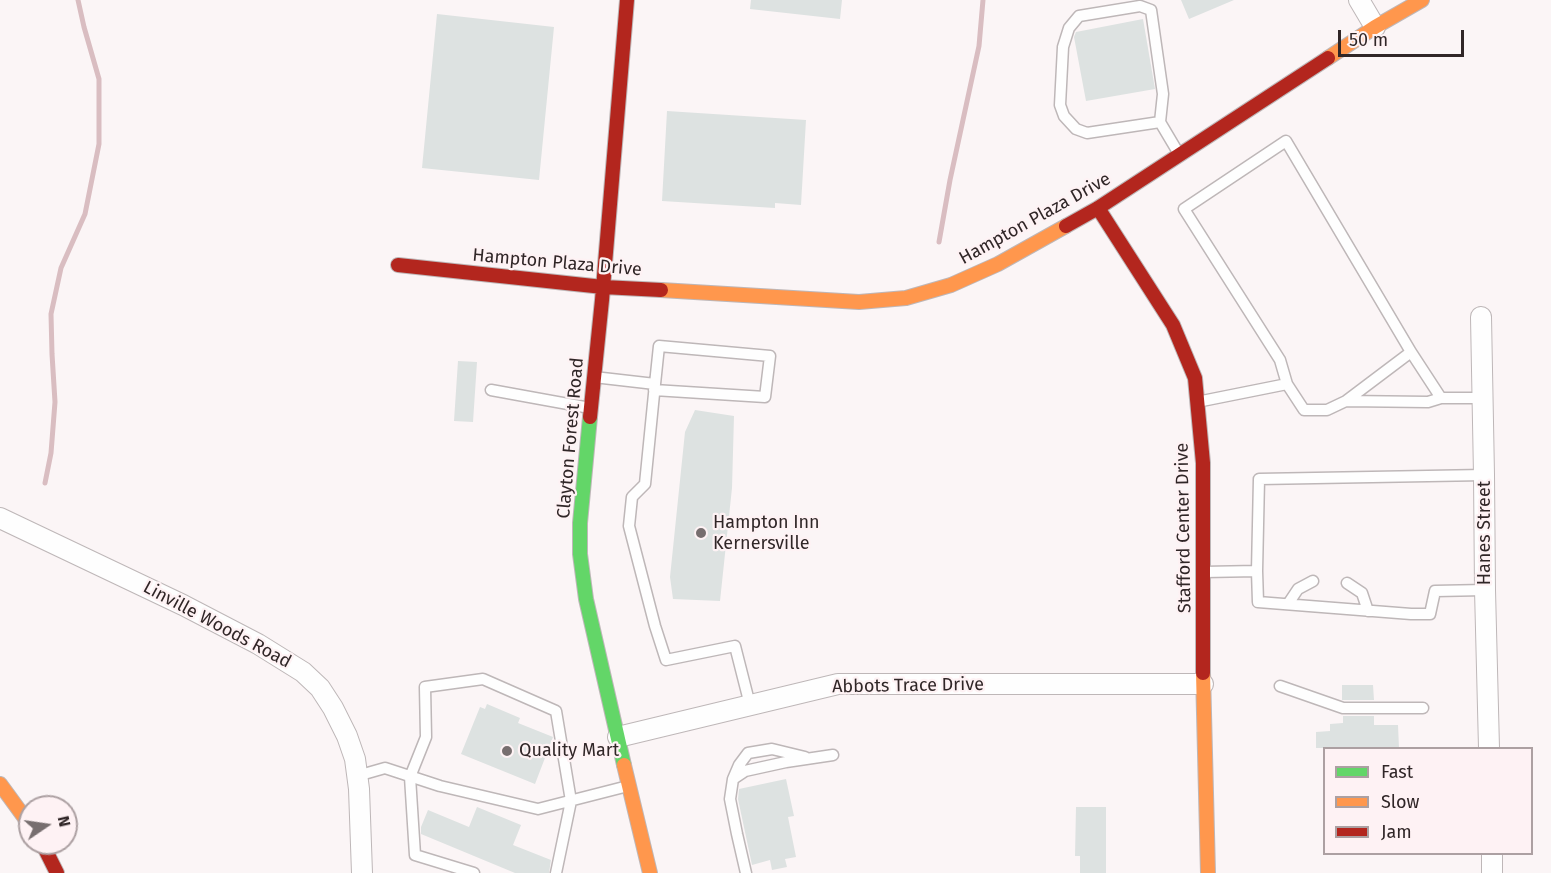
<!DOCTYPE html>
<html>
<head>
<meta charset="utf-8">
<style>
  body { margin:0 }
  #map { position:relative; width:1551px; height:873px; overflow:hidden; background:#fbf5f6; font-family:"Fira Sans",sans-serif }
  canvas { display:block }
  .legend { position:absolute; left:1323px; top:747px; width:210px; height:108px; box-sizing:border-box; background:#fef2f4; border:2px solid #aca0a2; margin:0; padding:8px 10px; list-style:none; font-size:18px; color:#302627 }
  .legend li { display:flex; align-items:center; gap:12px; height:30px }
  .legend b { width:30px; border:2px solid #aca0a2 }
  .north { position:absolute; left:18px; top:795px; width:60px; height:60px; box-sizing:border-box; background:#fef2f4; border:2px solid #aca0a2; border-radius:50%; rotate:77deg; font-size:16px; font-weight:700; line-height:24px; text-align:center; color:#302627 }
  .north::after { content:''; display:block; margin:auto; width:21px; height:27px; background:#776e6f; clip-path:polygon(50% 0,100% 100%,50% 72%,0 100%) }
  .scale { position:absolute; left:1338px; top:30px; width:126px; height:27px; box-sizing:border-box; border:3px solid #302627; border-top:0; padding-left:8px; font-size:18px; line-height:21px; white-space:nowrap; color:#302627; -webkit-text-stroke:4px #fef2f4; paint-order:stroke }
</style>
</head>
<body>
<div id="map">
<canvas width="1551" height="873"></canvas>
<ul class="legend">
<li><b style="height:8px;background:#63d668"></b>Fast</li>
<li><b style="height:8px;background:#ff974d"></b>Slow</li>
<li><b style="height:8px;background:#b3261e"></b>Jam</li>
</ul>
<div class="north">N</div>
<div class="scale">50 m</div>
</div>
<script>
const g = document.querySelector('canvas').getContext('2d');
g.lineJoin = 'round';
function shape(rows) {
  const path = new Path2D();
  for (const r of rows) {
    path.moveTo(r[0], r[1]);
    for (let i = 2; i < r.length; i += 2) path.lineTo(r[i], r[i + 1]);
  }
  return path;
}
function strokePath(path, color, width, dash) {
  g.strokeStyle = color;
  g.lineWidth = width;
  g.lineCap = dash ? 'butt' : 'round';
  g.setLineDash(dash || []);
  g.stroke(path);
}
function paint(path, color) {
  g.fillStyle = color;
  g.fill(path, 'evenodd');
}
function write(font, color, halo, rows, align = 'center') {
  g.font = font + ' "Fira Sans",sans-serif';
  g.lineWidth = 4.5;
  g.setLineDash([]);
  g.textBaseline = 'middle';
  g.strokeStyle = halo;
  g.fillStyle = color;
  for (const [text, x, y, turn = 0] of rows) {
    g.save();
    g.translate(x, y);
    g.rotate((+turn || 0) * Math.PI / 180);
    g.textAlign = isNaN(turn) ? turn : align;
    if (halo) g.strokeText(text, 0, 0);
    g.fillText(text, 0, 0);
    g.restore();
  }
}
const stream = shape([
  [939,242,950,180,979,46,983,0],
  [45,483,51,453,55,402,52,354,51,314,61,268,85,214,99,144,99,79,84,27,78,0]
]);
const building = shape([
  [751,0,842,0,840,19,750,9],
  [1181,0,1234,0,1189,19],
  [437,14,554,27,539,180,422,168],
  [1143,19,1155,89,1086,101,1074,37,1076,32],
  [667,111,806,120,801,205,775,203,775,208,662,201],
  [458,361,477,362,473,422,454,421],
  [695,410,734,416,732,488,720,601,673,599,670,577,685,432],
  [1342,685,1373,685,1374,700,1342,700],
  [487,704,520,718,518,723,553,737,535,784,461,754,480,707,485,709],
  [1343,716,1374,716,1374,725,1398,725,1399,748,1316,748,1316,732,1330,731,1330,724,1343,723],
  [786,779,794,816,788,817,796,857,785,859,787,867,772,870,770,860,752,865,738,799,739,789],
  [477,807,521,825,513,845,551,860,549,873,515,873,421,834,421,827,428,810,469,827],
  [1076,807,1106,807,1106,873,1080,873,1080,856,1075,856]
]);
const lane = shape([
  [1160,122,1087,133,1076,129,1064,116,1060,105,1063,47,1069,28,1079,16,1140,6,1151,10,1163,94,1160,122,1179,154],
  [594,377,655,384],
  [1287,384,1280,360,1184,209,1286,141,1411,352],
  [491,390,590,408],
  [654,390,765,397,770,356,659,346,655,384,645,484,632,497,629,526,655,626,666,660,735,646,750,705],
  [1346,401,1428,402,1441,398],
  [1197,402,1287,384,1304,410,1327,410,1346,401,1411,352,1441,398,1482,398],
  [1484,475,1259,479,1257,571,1258,602,1411,614,1430,614,1435,591,1485,590],
  [1204,572,1257,571],
  [1347,583,1362,593,1368,611],
  [1288,604,1298,589,1313,581],
  [1280,686,1343,708,1423,708],
  [357,776,385,768,440,786,538,809,628,786],
  [733,779,739,765,748,753,772,749,805,757],
  [474,873,415,855,410,777,426,737,425,687,483,679,556,711,571,801,556,873],
  [746,873,737,834,730,799,733,779,745,771,786,762,833,755]
]);
const street = shape([
  [1359,0,1375,27],
  [1481,317,1484,475,1485,590,1489,748],
  [0,518,183,605,258,644,303,672,320,688,333,708,347,736,355,759,359,789,362,873],
  [618,737,838,684,1203,684],
  [1492,854,1492,873]
]);
const fast = shape([
  [590,417,580,523,580,554,586,599,624,765]
]);
const slow = shape([
  [1328,58,1375,27,1422,0],
  [661,290,859,302,906,298,951,285,998,264,1066,226],
  [1203,673,1208,873],
  [624,765,650,873],
  [0,784,30,825]
]);
const jam = shape([
  [1098,208,1173,325,1195,378,1203,463,1203,673],
  [1066,226,1098,208,1328,58],
  [398,265,603,287,661,290],
  [590,417,602,300,627,0],
  [42,843,57,873]
]);
const markers = [
  [701,533,6,"#776e6f"],
  [507,751,6,"#776e6f"]
];
const streetNames = [
  ["Hampton Plaza Drive",1035,219,-29],
  ["Hampton Plaza Drive",557,263,5],
  ["Clayton Forest Road",571,438,-85],
  ["Stafford Center Drive",1184,528,-91],
  ["Hanes Street",1485,533,-90],
  ["Linville Woods Road",217,625,28],
  ["Abbots Trace Drive",908,686,-1]
];
const poiNames = [
  ["Hampton Inn",713,523],
  ["Kernersville",713,544],
  ["Quality Mart",519,751]
];
strokePath(stream, '#d9bdc1', 5);
paint(building, '#dde2e1');
strokePath(lane, '#beb7b8', 13);
strokePath(street, '#beb7b8', 22);
strokePath(fast, '#beb7b8', 16);
strokePath(slow, '#beb7b8', 16);
strokePath(jam, '#beb7b8', 16);
strokePath(lane, '#fefefe', 10);
strokePath(street, '#fefefe', 20);
strokePath(fast, '#63d668', 14);
strokePath(slow, '#ff974d', 14);
strokePath(jam, '#b3261e', 14);
for (const [x, y, r, color] of markers) {
  const dot = new Path2D();
  dot.arc(x, y, r, 0, 2 * Math.PI);
  g.fillStyle = color;
  g.fill(dot);
  strokePath(dot, '#fef2f4', 2);
}
write('18px', '#302627', '#fef2f4', streetNames);
write('18px', '#302627', '#fef2f4', poiNames, 'left');
</script>
</body>
</html>
